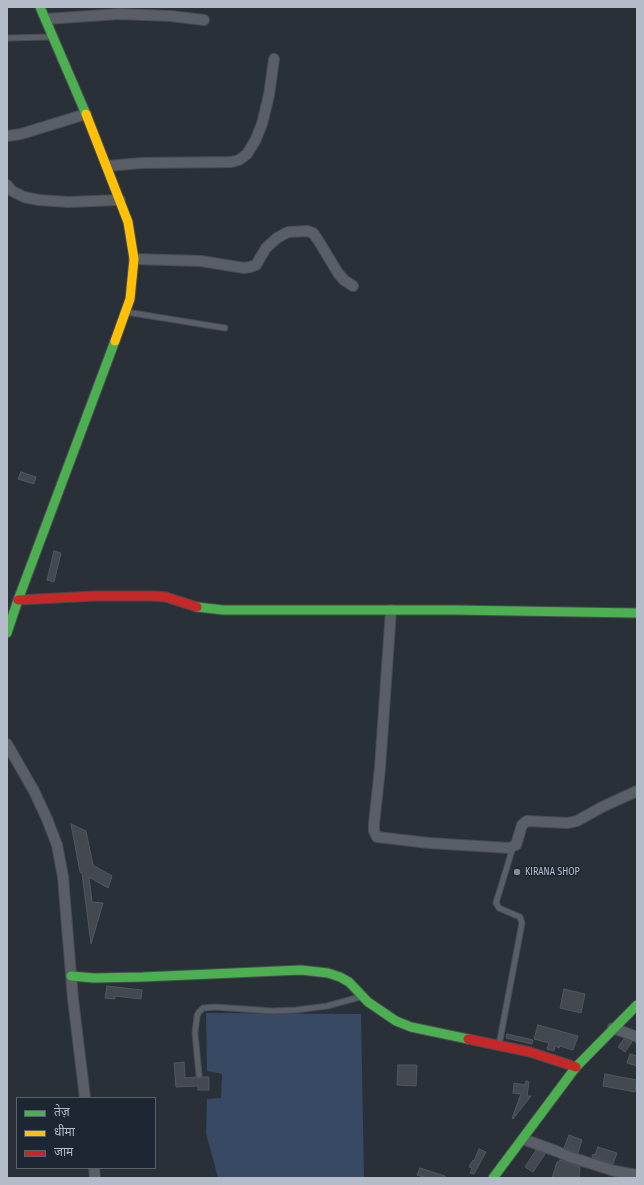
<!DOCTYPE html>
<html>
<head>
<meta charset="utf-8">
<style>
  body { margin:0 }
  #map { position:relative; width:644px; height:1185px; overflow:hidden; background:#2a3038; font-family:"Fira Sans Condensed","Noto Sans Devanagari",sans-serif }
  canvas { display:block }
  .frame { position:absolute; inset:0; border:8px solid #b4bcc9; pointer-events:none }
  .legend { position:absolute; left:16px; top:1097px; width:140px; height:72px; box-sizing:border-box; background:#1d2633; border:1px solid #59626f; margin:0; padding:5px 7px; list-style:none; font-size:12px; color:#b4bcc9 }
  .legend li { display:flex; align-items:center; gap:8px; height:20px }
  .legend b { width:20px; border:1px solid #59626f }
</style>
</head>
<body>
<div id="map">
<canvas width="644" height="1185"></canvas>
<div class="frame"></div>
<ul class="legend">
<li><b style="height:5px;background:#4caf50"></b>तेज़</li>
<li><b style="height:5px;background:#ffc107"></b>धीमा</li>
<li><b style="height:5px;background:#c62828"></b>जाम</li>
</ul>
</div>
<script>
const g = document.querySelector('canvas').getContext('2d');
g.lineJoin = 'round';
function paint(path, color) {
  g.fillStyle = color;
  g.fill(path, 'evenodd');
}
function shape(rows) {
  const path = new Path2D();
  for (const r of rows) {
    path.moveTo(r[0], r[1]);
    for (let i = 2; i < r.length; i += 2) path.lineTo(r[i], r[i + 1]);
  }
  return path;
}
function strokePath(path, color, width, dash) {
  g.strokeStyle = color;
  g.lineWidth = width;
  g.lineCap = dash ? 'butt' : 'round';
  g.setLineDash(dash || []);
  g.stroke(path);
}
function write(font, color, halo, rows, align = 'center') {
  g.font = font + ' "Fira Sans Condensed",sans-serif';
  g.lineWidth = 3;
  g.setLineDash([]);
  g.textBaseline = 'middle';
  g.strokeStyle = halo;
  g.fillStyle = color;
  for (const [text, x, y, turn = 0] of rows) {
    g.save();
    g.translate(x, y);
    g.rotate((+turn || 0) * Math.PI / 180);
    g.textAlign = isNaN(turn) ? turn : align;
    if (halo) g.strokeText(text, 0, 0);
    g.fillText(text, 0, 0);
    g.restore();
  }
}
const water = shape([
  [206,1013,361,1014,364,1178,218,1178,206,1133,207,1099,221,1098,222,1074,207,1071]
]);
const building = shape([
  [21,472,36,477,34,484,18,479,21,472],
  [54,551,61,553,54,582,47,580,54,551],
  [71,824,86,831,93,865,112,876,108,888,89,877,92,902,103,903,91,944,82,873,80,872,71,824],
  [107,986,142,990,141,999,115,996,115,999,105,998,107,986],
  [564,989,585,994,581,1013,560,1008,564,989],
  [538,1025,578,1036,573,1050,560,1046,559,1048,555,1046,554,1051,547,1049,549,1043,534,1039,538,1025],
  [507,1034,533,1040,532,1044,506,1038,507,1034],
  [624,1039,632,1042,625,1052,618,1047,624,1039],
  [630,1054,637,1056,637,1066,627,1063,630,1054],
  [184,1062,185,1078,196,1077,199,1079,202,1077,209,1077,209,1090,198,1090,198,1086,176,1087,174,1063,184,1062],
  [398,1065,417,1065,416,1086,397,1085,398,1065],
  [605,1074,637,1080,635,1092,603,1086,605,1074],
  [526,1081,529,1082,527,1096,531,1096,513,1119,512,1118,521,1094,513,1093,514,1083,525,1085,526,1081],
  [569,1135,582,1140,578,1153,564,1148,569,1135],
  [598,1147,617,1153,613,1164,592,1157,593,1154,595,1155,598,1147],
  [479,1149,486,1152,474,1174,470,1173,472,1168,469,1167,473,1160,474,1161,479,1149],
  [536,1150,545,1154,533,1172,525,1167,536,1150],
  [560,1160,580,1167,579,1178,552,1178,557,1162,559,1162,560,1160],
  [420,1168,445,1176,445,1178,427,1178,417,1175,420,1168]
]);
const lane = shape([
  [7,38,51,37],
  [126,312,225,328],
  [499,1045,522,923,520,917,499,908,496,903,513,847],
  [199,1075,195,1033,197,1016,199,1012,203,1008,215,1007,273,1011,296,1010,327,1006,360,997]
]);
const street = shape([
  [46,19,119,14,171,16,204,20],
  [7,136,21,134,86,114],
  [107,166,142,163,231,162,239,160,247,154,255,141,262,124,269,95,274,59],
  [7,185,12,191,24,197,39,200,68,202,120,200],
  [134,259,201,261,244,268,250,267,256,265,266,248,277,238,288,232,307,231,313,233,318,240,338,273,344,280,353,286],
  [391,610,380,768,374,824,374,831,377,837,429,843,509,848,516,845,522,825,527,821,568,823,577,821,602,807,637,791],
  [7,744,34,791,47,819,57,845,63,877,73,999,85,1098],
  [613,1028,637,1037],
  [523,1139,556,1151,570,1157,615,1171,637,1175],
  [94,1168,95,1178]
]);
const fast = shape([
  [40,7,86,114],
  [197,607,223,610,454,610,637,613],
  [7,633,18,600,115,341],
  [71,976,94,978,143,977,301,970,328,973,340,977,349,982,368,1002,396,1021,411,1027,468,1039],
  [493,1178,576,1067,637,1005]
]);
const slow = shape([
  [86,114,128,222,134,259,130,299,115,341]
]);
const jam = shape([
  [18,600,95,596,154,596,166,597,197,607],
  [468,1039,530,1052,576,1067]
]);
const markers = [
  [517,872,4,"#848b96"]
];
const poiNames = [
  ["KIRANA SHOP",525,872]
];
paint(water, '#384963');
paint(building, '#444950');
strokePath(building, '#52575f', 1);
strokePath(lane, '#484c53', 7);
strokePath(street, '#484c53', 12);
strokePath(fast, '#484c53', 11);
strokePath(slow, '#484c53', 11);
strokePath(jam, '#484c53', 11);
strokePath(lane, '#5a5e66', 5);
strokePath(street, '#5a5e66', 10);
strokePath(fast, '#4caf50', 9);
strokePath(slow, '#ffc107', 9);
strokePath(jam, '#c62828', 9);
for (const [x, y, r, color] of markers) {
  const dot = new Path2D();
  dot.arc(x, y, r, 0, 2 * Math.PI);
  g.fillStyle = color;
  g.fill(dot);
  strokePath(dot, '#1d2633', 1.5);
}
write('10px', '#b4bcc9', '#1d2633', poiNames, 'left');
</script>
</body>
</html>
